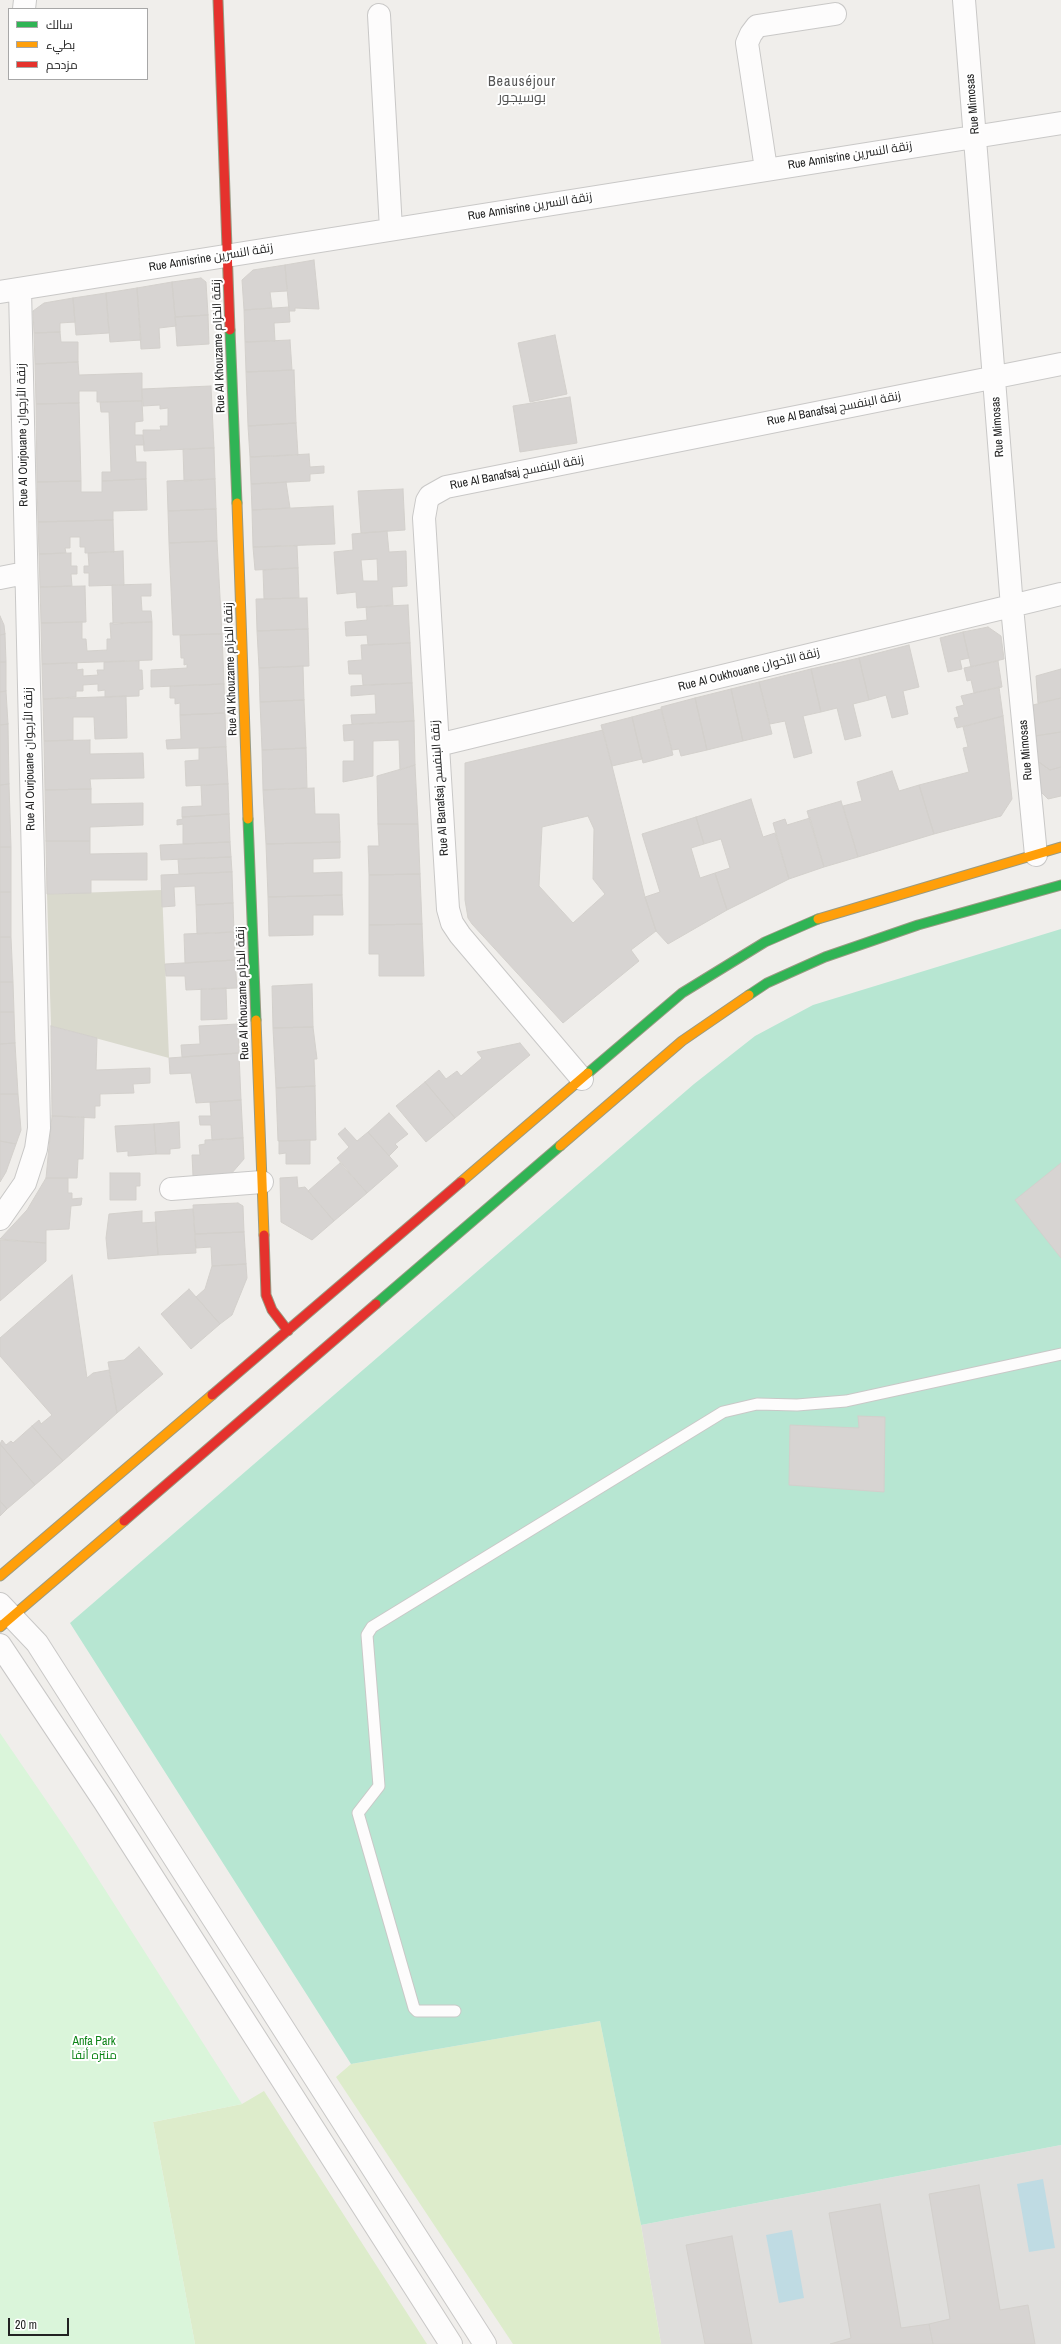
<!DOCTYPE html>
<html>
<head>
<meta charset="utf-8">
<style>
  body { margin:0 }
  #map { position:relative; width:1061px; height:2344px; overflow:hidden; background:#f0eeeb; font-family:"Archivo Narrow",Cairo,sans-serif }
  canvas { display:block }
  .legend { position:absolute; left:8px; top:8px; width:140px; height:72px; box-sizing:border-box; background:#fff; border:1px solid #a7a7a7; margin:0; padding:5px 7px; list-style:none; font-size:12px; color:#222 }
  .legend li { display:flex; align-items:center; gap:8px; height:20px }
  .legend b { width:20px; border:1px solid #a7a7a7 }
  .scale { position:absolute; left:8px; top:2318px; width:61px; height:18px; box-sizing:border-box; border:2px solid #222; border-top:0; padding-left:5px; font-size:12px; line-height:14px; white-space:nowrap; color:#222; -webkit-text-stroke:3px #fff; paint-order:stroke }
</style>
</head>
<body>
<div id="map">
<canvas width="1061" height="2344"></canvas>
<ul class="legend">
<li><b style="height:5px;background:#30b455"></b>سالك</li>
<li><b style="height:5px;background:#ff9f0a"></b>بطيء</li>
<li><b style="height:5px;background:#e5322d"></b>مزدحم</li>
</ul>
<div class="scale">20 m</div>
</div>
<script>
const g = document.querySelector('canvas').getContext('2d');
g.lineJoin = 'round';
function paint(path, color) {
  g.fillStyle = color;
  g.fill(path, 'evenodd');
}
function shape(rows) {
  const path = new Path2D();
  for (const r of rows) {
    path.moveTo(r[0], r[1]);
    for (let i = 2; i < r.length; i += 2) path.lineTo(r[i], r[i + 1]);
  }
  return path;
}
function strokePath(path, color, width, dash) {
  g.strokeStyle = color;
  g.lineWidth = width;
  g.lineCap = dash ? 'butt' : 'round';
  g.setLineDash(dash || []);
  g.stroke(path);
}
function write(font, color, halo, rows, align = 'center') {
  g.font = font + ' "Archivo Narrow",Cairo,sans-serif';
  g.lineWidth = 4;
  g.setLineDash([]);
  g.textBaseline = 'middle';
  g.strokeStyle = halo;
  g.fillStyle = color;
  for (const [text, x, y, turn = 0] of rows) {
    g.save();
    g.translate(x, y);
    g.rotate((+turn || 0) * Math.PI / 180);
    g.textAlign = isNaN(turn) ? turn : align;
    if (halo) g.strokeText(text, 0, 0);
    g.fillText(text, 0, 0);
    g.restore();
  }
}
const residential = shape([
  [1061,2145,1061,2344,661,2344,641,2225]
]);
const construction = shape([
  [162,890,169,1058,51,1026,47,894]
]);
const grass = shape([
  [600,2021,641,2225,661,2344,513,2344,336,2077,351,2064],
  [264,2091,427,2344,195,2344,153,2122,242,2104]
]);
const park = shape([
  [0,1733,72,1838,242,2104,153,2122,195,2344,0,2344]
]);
const pitch = shape([
  [1061,929,1061,2145,641,2225,600,2021,351,2064,70,1623,694,1084,755,1036,813,1005]
]);
const water = shape([
  [1043,2179,1055,2248,1029,2252,1017,2184],
  [792,2230,804,2298,779,2303,766,2235]
]);
const building = shape([
  [314,260,319,309,295,308,295,311,289,311,285,265,314,260],
  [285,265,287,291,270,292,272,308,244,310,242,280,253,270,285,265],
  [201,278,206,282,208,315,175,317,172,282,201,278],
  [172,282,176,326,159,328,160,348,141,349,137,288,172,282],
  [137,288,141,340,110,342,106,293,137,288],
  [106,293,109,333,76,335,73,298,106,293],
  [73,298,75,322,60,323,60,332,34,333,33,311,44,303,73,298],
  [289,307,290,322,274,323,275,341,245,342,244,310,289,307],
  [208,315,209,344,177,346,175,317,208,315],
  [60,332,61,342,78,342,78,362,35,364,34,333,60,332],
  [555,335,567,394,530,402,518,343,555,335],
  [290,340,292,370,246,372,245,342,290,340],
  [78,362,79,375,142,373,142,401,97,402,97,391,79,391,79,403,36,404,35,364,78,362],
  [294,370,296,423,248,426,246,372,294,370],
  [211,386,214,448,144,451,143,430,161,430,160,426,168,426,168,408,160,409,160,405,143,406,142,389,211,386],
  [570,397,577,443,520,452,513,406,570,397],
  [142,401,143,421,135,422,135,435,143,435,144,445,135,445,136,462,146,462,146,479,102,481,102,472,111,472,109,412,101,412,100,402,142,401],
  [79,403,81,481,37,482,36,404,79,403],
  [296,423,298,455,250,457,248,426,296,423],
  [214,448,215,479,184,481,183,449,214,448],
  [309,454,310,467,324,466,324,473,310,474,310,481,251,484,250,457,309,454],
  [146,479,147,510,113,511,113,520,38,522,37,482,81,481,81,492,102,492,102,481,146,479],
  [215,479,216,509,168,511,167,481,215,479],
  [286,482,290,508,252,510,251,484,286,482],
  [403,489,405,530,361,533,358,491,403,489],
  [333,506,335,544,253,547,252,510,333,506],
  [216,509,217,541,169,543,168,511,216,509],
  [113,520,114,552,85,553,85,547,80,547,80,537,70,537,70,548,65,548,66,553,39,554,38,522,113,520],
  [387,531,389,552,406,551,407,586,392,587,393,605,357,608,356,592,337,594,334,552,353,550,352,534,387,531],
  [377,559,378,581,363,581,361,560,377,559],
  [217,541,222,634,173,635,169,543,217,541],
  [297,546,298,568,255,570,253,547,297,546],
  [123,551,124,585,89,586,89,573,84,573,84,566,89,566,88,553,123,551],
  [71,553,71,566,77,566,77,574,71,574,72,586,40,587,39,554,71,553],
  [298,568,299,598,264,599,263,570,298,568],
  [151,584,151,596,141,596,142,611,151,611,152,622,113,624,112,585,151,584],
  [85,586,86,622,41,623,40,587,85,586],
  [307,598,308,629,257,631,256,599,307,598],
  [408,605,410,643,368,645,367,635,346,636,345,622,367,620,366,607,408,605],
  [0,616,4,625,5,634,0,635,0,616],
  [82,622,82,639,86,639,87,651,107,650,107,639,111,639,110,623,152,622,152,660,42,664,41,623,82,622],
  [988,627,1001,636,1004,659,971,667,963,632,988,627],
  [308,629,309,666,259,668,257,631,308,629],
  [963,632,969,658,960,660,962,669,948,672,940,638,963,632],
  [5,634,6,662,0,662,0,635,5,634],
  [222,634,224,684,151,687,151,670,187,668,187,664,184,665,184,658,181,658,180,635,222,634],
  [410,643,412,683,363,685,362,674,349,674,348,661,362,660,361,645,410,643],
  [909,645,919,687,903,691,908,714,892,718,886,695,869,700,859,658,909,645],
  [859,658,869,700,853,704,861,736,845,740,837,708,821,712,811,669,859,658],
  [139,661,139,670,142,670,143,689,139,690,139,696,105,697,105,690,98,691,98,684,83,685,83,691,76,691,76,697,43,699,42,664,77,663,77,670,83,669,83,676,98,675,97,670,104,670,104,662,139,661],
  [998,661,1002,687,974,693,971,680,967,681,964,668,998,661],
  [0,662,6,662,6,691,0,692,0,662],
  [303,666,304,700,260,702,259,668,303,666],
  [811,669,821,712,803,716,812,753,794,758,785,721,770,724,759,682,811,669],
  [1061,669,1061,698,1038,703,1036,676,1061,669],
  [759,682,772,734,743,741,731,689,759,682],
  [412,683,414,721,352,724,351,715,376,714,375,694,351,696,351,686,412,683],
  [224,684,225,713,180,715,180,703,175,704,175,698,170,698,170,686,224,684],
  [999,687,1003,716,957,728,954,718,959,717,956,707,964,705,961,696,999,687],
  [731,689,743,741,707,750,695,698,731,689],
  [6,691,8,724,0,725,0,692,6,691],
  [126,696,127,738,95,739,94,717,73,717,73,740,44,741,43,699,126,696],
  [695,698,707,750,681,756,679,749,672,750,661,707,695,698],
  [1061,698,1061,732,1035,736,1033,705,1061,698],
  [304,700,306,748,262,750,260,702,304,700],
  [661,709,673,755,643,763,632,717,661,709],
  [225,713,226,747,167,749,166,740,181,739,180,715,225,713],
  [1003,716,1012,799,1001,816,934,834,919,785,969,772,963,748,968,747,963,727,1003,716],
  [632,717,642,759,612,766,601,725,632,717],
  [414,721,415,765,400,770,399,740,373,741,373,776,343,782,343,761,354,761,354,740,344,741,343,725,414,721],
  [8,724,9,784,0,785,0,725,8,724],
  [603,730,645,897,656,931,631,950,639,961,563,1023,472,924,468,918,465,900,465,763,603,730],
  [588,816,594,829,593,879,605,894,573,923,539,886,542,827,588,816],
  [1061,732,1061,767,1050,770,1036,760,1035,736,1061,732],
  [90,740,90,754,143,753,144,778,90,779,91,789,45,790,44,741,90,740],
  [226,747,228,784,186,786,185,761,199,760,199,748,226,747],
  [306,748,307,788,263,790,262,750,306,748],
  [1036,760,1050,770,1061,767,1061,796,1048,799,1039,790,1036,760],
  [415,765,418,824,378,824,377,776,415,765],
  [892,771,899,791,919,785,934,834,858,857,843,806,862,801,857,782,892,771],
  [9,784,11,847,0,847,0,785,9,784],
  [228,784,229,814,182,817,182,807,202,806,201,785,228,784],
  [314,788,315,814,339,814,340,842,266,844,263,790,314,788],
  [91,789,91,804,143,803,143,825,90,827,90,841,46,841,45,790,91,789],
  [751,799,763,837,775,833,789,879,727,910,715,873,730,868,721,839,704,844,696,817,751,799],
  [841,801,858,857,824,867,807,811,841,801],
  [229,814,230,842,183,844,183,824,177,825,177,820,183,819,182,817,229,814],
  [696,817,704,844,691,848,700,878,715,873,727,910,668,944,656,931,645,897,660,892,642,834,696,817],
  [810,818,824,867,789,879,773,823,785,819,787,825,810,818],
  [378,824,418,824,420,874,369,875,368,846,379,846,378,824],
  [46,841,90,841,90,854,147,853,147,880,91,880,91,893,47,894,46,841],
  [230,842,231,857,161,860,160,845,230,842],
  [340,842,340,858,313,859,313,873,342,872,342,895,268,897,266,844,340,842],
  [0,847,11,847,11,892,0,892,0,847],
  [231,857,232,872,179,874,178,859,231,857],
  [232,872,233,903,196,905,195,886,174,887,175,906,162,907,161,875,232,872],
  [420,874,422,924,369,925,369,875,420,874],
  [0,892,11,892,11,937,0,937,0,892],
  [342,895,343,915,313,915,313,935,269,936,268,897,342,895],
  [233,903,234,932,197,934,196,905,233,903],
  [422,924,424,976,379,976,379,954,369,954,369,925,422,924],
  [234,932,235,960,185,963,184,934,234,932],
  [0,937,11,937,13,982,0,982,0,937],
  [235,960,237,988,186,990,185,976,166,976,165,964,235,960],
  [0,982,13,982,14,1012,0,1012,0,982],
  [312,984,313,1027,273,1028,272,986,312,984],
  [226,988,227,1019,201,1020,201,989,226,988],
  [0,1012,14,1012,15,1043,0,1044,0,1012],
  [238,1024,239,1053,182,1057,181,1045,200,1044,199,1026,238,1024],
  [51,1026,97,1038,96,1070,150,1068,150,1083,133,1084,134,1093,100,1094,100,1106,95,1106,95,1118,52,1116,51,1026],
  [313,1027,317,1059,314,1059,315,1086,276,1088,273,1028,313,1027],
  [15,1043,18,1094,0,1094,0,1044,15,1043],
  [520,1043,530,1055,455,1118,425,1082,439,1070,446,1079,457,1071,461,1076,482,1058,477,1052,520,1043],
  [239,1053,241,1100,196,1103,191,1073,170,1074,169,1058,239,1053],
  [425,1082,455,1118,426,1142,396,1106,425,1082],
  [315,1086,316,1140,278,1141,276,1088,315,1086],
  [0,1094,18,1094,21,1130,16,1144,0,1141,0,1094],
  [241,1100,243,1138,212,1140,211,1125,200,1125,199,1116,211,1116,210,1102,241,1100],
  [389,1113,408,1134,395,1144,398,1147,389,1156,368,1132,389,1113],
  [52,1116,84,1117,83,1159,78,1159,77,1178,46,1178,52,1116],
  [179,1122,180,1148,170,1149,170,1154,156,1154,154,1124,179,1122],
  [154,1124,156,1154,128,1156,128,1151,117,1152,115,1126,154,1124],
  [345,1128,357,1141,368,1132,398,1166,367,1193,337,1158,349,1147,338,1134,345,1128],
  [243,1138,244,1159,231,1174,193,1176,192,1155,200,1155,199,1145,205,1144,205,1140,243,1138],
  [310,1140,310,1164,286,1164,286,1153,279,1154,279,1141,310,1140],
  [0,1141,16,1144,6,1172,0,1182,0,1141],
  [340,1163,367,1193,334,1221,308,1191,340,1163],
  [1061,1163,1061,1258,1015,1200,1061,1163],
  [110,1173,140,1173,140,1186,136,1186,136,1200,110,1200,110,1173],
  [297,1177,298,1188,305,1187,334,1221,312,1240,281,1222,280,1178,297,1177],
  [46,1178,68,1178,68,1193,72,1193,72,1199,82,1198,81,1205,71,1206,69,1229,46,1230,46,1243,0,1239,27,1210,46,1178],
  [238,1203,243,1206,244,1232,195,1234,193,1205,238,1203],
  [193,1209,196,1253,158,1255,155,1212,193,1209],
  [142,1211,142,1223,156,1222,158,1255,108,1259,106,1238,109,1214,142,1211],
  [244,1232,246,1264,212,1266,211,1247,196,1248,195,1234,244,1232],
  [0,1240,46,1243,46,1261,0,1301,0,1240],
  [246,1264,247,1278,232,1315,220,1324,196,1297,205,1289,212,1266,246,1264],
  [72,1275,87,1378,93,1373,109,1370,117,1413,63,1461,32,1426,39,1420,41,1424,52,1415,0,1356,0,1338,72,1275],
  [189,1289,220,1324,191,1349,161,1314,189,1289],
  [139,1347,163,1374,117,1413,108,1362,124,1360,139,1347],
  [858,1416,885,1417,884,1492,789,1485,790,1425,859,1428,858,1416],
  [32,1426,63,1461,35,1485,0,1444,2,1440,6,1445,11,1441,13,1443,32,1426],
  [0,1444,35,1485,7,1509,0,1501,0,1444],
  [0,1501,7,1509,0,1516,0,1501],
  [979,2185,1000,2310,1028,2305,1035,2344,933,2344,929,2324,950,2319,929,2194,979,2185],
  [880,2204,901,2328,929,2324,933,2344,830,2344,851,2338,829,2213,880,2204],
  [732,2236,752,2344,705,2344,686,2245,732,2236]
]);
const lane = shape([
  [455,2011,417,2011,414,2008,358,1813,379,1786,367,1635,372,1627,723,1412,757,1404,797,1405,846,1401,1061,1354]
]);
const street = shape([
  [964,0,1012,607,1036,855],
  [24,9,25,0],
  [379,15,391,229],
  [766,169,747,43,751,34,757,26,835,14],
  [0,292,1061,123],
  [0,578,25,573],
  [438,745,1061,594],
  [582,1079,460,935,452,923,448,909,424,518,427,501,430,496,446,487,1061,364],
  [171,1189,262,1182],
  [0,1219,25,1183,36,1149,39,1128,20,289],
  [0,1604,37,1643,485,2344],
  [0,1645,104,1801,451,2344]
]);
const fast = shape([
  [230,330,237,503],
  [248,819,256,1020],
  [749,995,767,983,825,957,918,925,1061,885],
  [588,1073,682,993,765,942,818,919],
  [376,1304,560,1146]
]);
const slow = shape([
  [237,503,248,819],
  [818,919,1061,847],
  [256,1020,264,1235],
  [560,1146,682,1041,749,995],
  [461,1182,588,1073],
  [0,1576,212,1395],
  [0,1627,124,1521]
]);
const jam = shape([
  [218,0,230,330],
  [264,1235,266,1295,272,1310,288,1331],
  [212,1395,461,1182],
  [124,1521,376,1304]
]);
const streetNames = [
  ["Rue Mimosas",973,104,-95],
  ["Rue Annisrine زنقة النسرين",850,156,-9],
  ["Rue Annisrine زنقة النسرين",530,207,-9],
  ["Rue Annisrine زنقة النسرين",211,258,-9],
  ["Rue Al Khouzame زنقة الخزام",219,346,-92],
  ["Rue Al Banafsaj زنقة البنفسج",834,409,-11],
  ["Rue Mimosas",998,427,-94],
  ["Rue Al Ourjouane زنقة الأرجوان",23,435,-91],
  ["Rue Al Banafsaj زنقة البنفسج",517,473,-11],
  ["Rue Al Khouzame زنقة الخزام",231,669,-92],
  ["Rue Al Oukhouane زنقة الأخوان",749,670,-14],
  ["Rue Mimosas",1026,750,-95],
  ["Rue Al Ourjouane زنقة الأرجوان",30,759,-91],
  ["Rue Al Banafsaj زنقة البنفسج",440,788,-94],
  ["Rue Al Khouzame زنقة الخزام",243,993,-92]
];
const parkNames = [
  ["Anfa Park",94,2042],
  ["منتزه أنفا",94,2056]
];
const quarterNames = [
  ["Beauséjour",522,82],
  ["بوسيجور",522,98]
];
paint(residential, '#dfdedc');
paint(construction, '#d9d9cd');
paint(grass, '#ddeccb');
paint(park, '#daf5da');
paint(pitch, '#b7e6d2');
paint(water, '#bfdbe3');
paint(building, '#d7d4d2');
strokePath(building, '#d3d0cc', 1);
strokePath(lane, '#c9c8c7', 13);
strokePath(street, '#c9c8c7', 24);
strokePath(fast, '#999a82', 11);
strokePath(slow, '#999a82', 11);
strokePath(jam, '#999a82', 11);
strokePath(lane, '#fdfcfc', 11);
strokePath(street, '#fdfcfc', 22);
strokePath(fast, '#30b455', 9);
strokePath(slow, '#ff9f0a', 9);
strokePath(jam, '#e5322d', 9);
write('12px', '#222', '#fff', streetNames);
write('12px', '#0c8416', '#fff', parkNames);
g.letterSpacing = '1px';
write('14px', '#555', '#fff', quarterNames);
g.letterSpacing = '0px';
</script>
</body>
</html>
